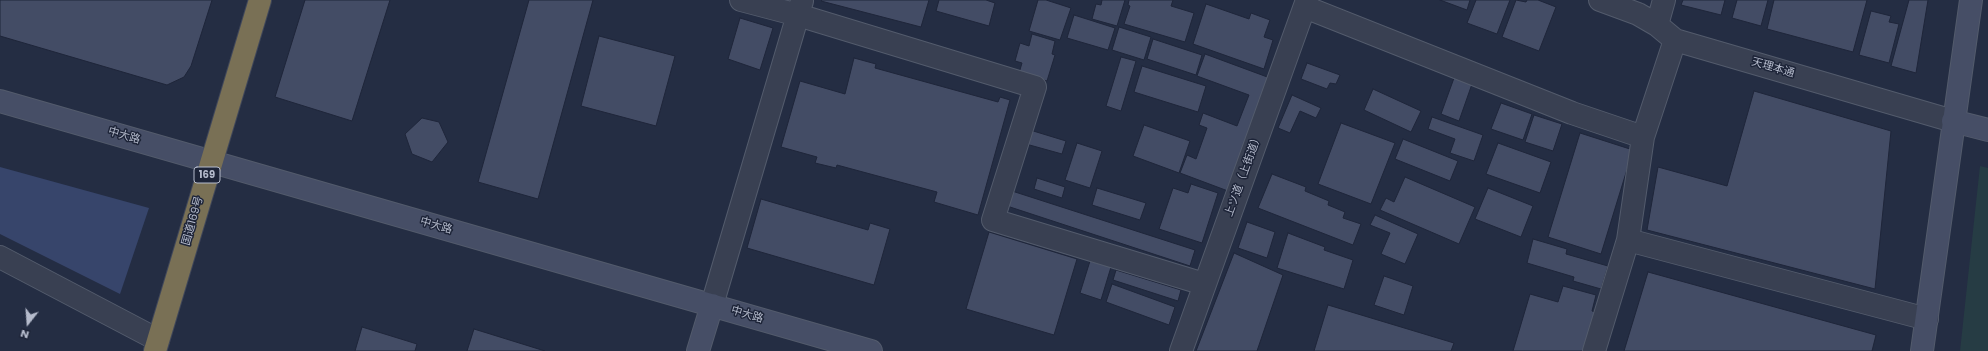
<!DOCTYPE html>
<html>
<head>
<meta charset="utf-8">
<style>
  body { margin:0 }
  #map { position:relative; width:1988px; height:351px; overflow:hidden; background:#242d43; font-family:Poppins,sans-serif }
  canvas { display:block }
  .north { position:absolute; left:8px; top:303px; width:40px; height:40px; -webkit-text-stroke:3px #1d2438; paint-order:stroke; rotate:197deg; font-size:11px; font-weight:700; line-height:16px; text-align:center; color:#b5bbcc }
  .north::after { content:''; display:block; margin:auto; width:14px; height:18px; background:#b5bbcc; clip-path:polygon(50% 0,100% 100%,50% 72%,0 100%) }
</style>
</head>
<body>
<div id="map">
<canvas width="1988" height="351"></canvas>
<div class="north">N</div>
</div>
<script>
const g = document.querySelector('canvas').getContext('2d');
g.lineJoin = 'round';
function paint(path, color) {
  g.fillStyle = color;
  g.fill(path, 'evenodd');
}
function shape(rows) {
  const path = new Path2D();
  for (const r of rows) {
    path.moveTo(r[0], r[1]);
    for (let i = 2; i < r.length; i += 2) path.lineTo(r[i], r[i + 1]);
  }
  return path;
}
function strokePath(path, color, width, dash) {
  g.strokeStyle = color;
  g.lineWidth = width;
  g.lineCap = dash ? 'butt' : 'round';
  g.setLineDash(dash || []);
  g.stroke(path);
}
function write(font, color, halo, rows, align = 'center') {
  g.font = font + ' Poppins,"Noto Sans JP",sans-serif';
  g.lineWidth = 3;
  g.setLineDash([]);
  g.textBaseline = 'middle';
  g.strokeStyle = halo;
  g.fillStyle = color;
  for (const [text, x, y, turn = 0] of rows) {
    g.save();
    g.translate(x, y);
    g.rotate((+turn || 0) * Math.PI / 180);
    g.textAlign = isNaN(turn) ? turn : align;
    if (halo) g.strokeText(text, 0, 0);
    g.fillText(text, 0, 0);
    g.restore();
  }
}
const green = shape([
  [1980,166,1988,168,1988,351,1960,351]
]);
const water = shape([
  [0,167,149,208,120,294,0,234]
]);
const building = shape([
  [0,0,212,0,191,66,184,77,167,85,0,36,0,0],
  [305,0,390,0,352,121,275,97,305,0],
  [529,0,593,0,538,199,478,182,529,0],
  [822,0,929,0,921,27,821,1,822,0],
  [939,0,986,0,995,3,989,26,936,11,939,0],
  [1038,0,1046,0,1071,8,1060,40,1029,31,1038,0],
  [1102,0,1125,0,1117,26,1092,19,1096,4,1101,5,1102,0],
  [1129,0,1173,0,1171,6,1194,13,1185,42,1124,24,1130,6,1128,5,1129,0],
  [1440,0,1470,0,1467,10,1440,0],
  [1476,0,1510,0,1497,34,1467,23,1476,0],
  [1516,0,1526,2,1527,0,1538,0,1556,7,1539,51,1502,37,1516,0],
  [1683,0,1725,0,1721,15,1681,5,1683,0],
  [1737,0,1768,0,1761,26,1732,18,1737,0],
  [1774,0,1867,0,1853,52,1767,29,1774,0],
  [1909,0,1928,0,1916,73,1891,66,1909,0],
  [1206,4,1249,19,1251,13,1270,20,1264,37,1273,40,1264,69,1193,44,1206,4],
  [1871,11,1891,16,1889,22,1899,24,1889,63,1859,55,1871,11],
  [1074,15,1115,28,1108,50,1067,38,1074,15],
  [740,18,773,28,760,70,728,59,740,18],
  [1119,27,1151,37,1144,60,1112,50,1119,27],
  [1032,34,1055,41,1052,54,1055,55,1047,81,1019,73,1022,63,1015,61,1020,43,1029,46,1032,34],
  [599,36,675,56,656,126,581,106,599,36],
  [1153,39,1202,55,1196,75,1147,59,1153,39],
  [1205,54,1270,78,1228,191,1180,173,1187,155,1196,159,1207,128,1199,125,1203,113,1237,126,1249,95,1197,76,1205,54],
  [1121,57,1136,61,1121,111,1106,106,1121,57],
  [854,58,876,64,875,68,998,102,1000,97,1010,100,978,215,934,202,937,192,837,165,836,168,815,163,817,157,781,147,800,81,845,94,854,58],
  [1307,63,1340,75,1336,84,1330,83,1327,89,1301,79,1307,63],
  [1142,66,1206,86,1198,112,1134,92,1142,66],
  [1454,78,1472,84,1459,121,1441,114,1454,78],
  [1373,89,1421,111,1411,132,1364,110,1373,89],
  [1754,91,1891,131,1875,289,1647,230,1658,167,1727,186,1754,91],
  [1292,95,1321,108,1316,118,1300,111,1290,133,1278,128,1292,95],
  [1501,103,1532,114,1523,140,1491,129,1501,103],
  [1534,115,1562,124,1553,151,1525,142,1534,115],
  [1432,117,1483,135,1474,161,1450,153,1455,139,1428,129,1432,117],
  [422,118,439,122,448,142,432,162,412,154,405,134,422,118],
  [1341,123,1395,143,1371,204,1318,184,1341,123],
  [1144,125,1190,141,1179,173,1133,156,1144,125],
  [1030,130,1066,141,1062,154,1026,144,1030,130],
  [1580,133,1633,150,1601,254,1548,237,1580,133],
  [1403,139,1458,161,1450,181,1395,159,1403,139],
  [1077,143,1102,151,1090,188,1065,180,1077,143],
  [1498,143,1551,162,1540,193,1486,174,1498,143],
  [1272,174,1306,187,1305,191,1329,201,1328,205,1345,212,1343,218,1361,224,1353,245,1258,208,1272,174],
  [1405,177,1475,207,1459,244,1380,210,1386,198,1394,202,1405,177],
  [1037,178,1065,187,1062,198,1034,189,1037,178],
  [1191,184,1218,193,1202,243,1159,229,1173,188,1188,193,1191,184],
  [1097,188,1146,203,1140,220,1092,205,1097,188],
  [1488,188,1533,206,1521,237,1475,219,1488,188],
  [1012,191,1195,250,1190,266,1007,206,1012,191],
  [761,199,868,230,870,223,890,229,874,285,747,248,761,199],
  [1375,215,1418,234,1405,264,1381,254,1390,233,1370,225,1375,215],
  [1247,222,1275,232,1267,258,1238,248,1247,222],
  [989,232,1077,259,1054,335,966,309,989,232],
  [1288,233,1325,247,1324,250,1353,260,1344,289,1277,268,1288,233],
  [1533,239,1567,249,1566,254,1608,266,1601,289,1573,281,1574,277,1527,263,1533,239],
  [1234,253,1283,275,1257,351,1196,351,1234,253],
  [1090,261,1111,267,1101,300,1080,293,1090,261],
  [1116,270,1181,290,1178,301,1113,280,1116,270],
  [1648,272,1876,335,1872,351,1624,351,1648,272],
  [1384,276,1413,286,1404,315,1374,305,1384,276],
  [1112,284,1175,307,1169,325,1106,302,1112,284],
  [1563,286,1596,295,1592,311,1595,312,1584,351,1513,351,1530,294,1558,302,1563,286],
  [1328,305,1454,343,1451,351,1314,351,1328,305],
  [362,327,417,344,415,351,355,351,362,327],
  [474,329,545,351,467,351,474,329]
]);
const street = shape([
  [741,0,798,15,1035,87,993,220,1204,284],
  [1600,0,1638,14,1657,25,1675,40,1953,121],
  [1305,7,1572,113,1643,137],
  [1657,25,1664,0],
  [1628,240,1927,319],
  [0,257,158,340],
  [712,305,802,1],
  [1181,351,1307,0],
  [1594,351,1628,240,1643,137,1675,40]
]);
const secondary = shape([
  [0,101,871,351],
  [1953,121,1988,130],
  [698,351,712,305],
  [1922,351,1971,0]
]);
const highway = shape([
  [155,351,260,0]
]);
const shields = [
  [207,175,26]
];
const shieldNames = [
  ["169",207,175]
];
const streetNames = [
  ["天理本通",1773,68,16],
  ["中大路",124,136,16],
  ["上ツ道（上街道）",1244,175,-70],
  ["国道169号",193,221,-74],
  ["中大路",436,226,16],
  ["中大路",747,315,16]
];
paint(green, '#263c44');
paint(water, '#37456b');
paint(building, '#434c65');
strokePath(building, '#1f263a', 1);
strokePath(street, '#535b6c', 24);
strokePath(secondary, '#535b6c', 24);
strokePath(highway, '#40475a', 24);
strokePath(street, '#394052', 22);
strokePath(secondary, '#464e66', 22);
strokePath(highway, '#797055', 22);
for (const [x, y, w] of shields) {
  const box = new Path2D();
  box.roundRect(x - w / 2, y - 8, w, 16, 3);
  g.fillStyle = '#1d2438';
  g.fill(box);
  strokePath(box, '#b5bbcc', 1);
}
write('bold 10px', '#b5bbcc', null, shieldNames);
write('11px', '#b5bbcc', '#1d2438', streetNames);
</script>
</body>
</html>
